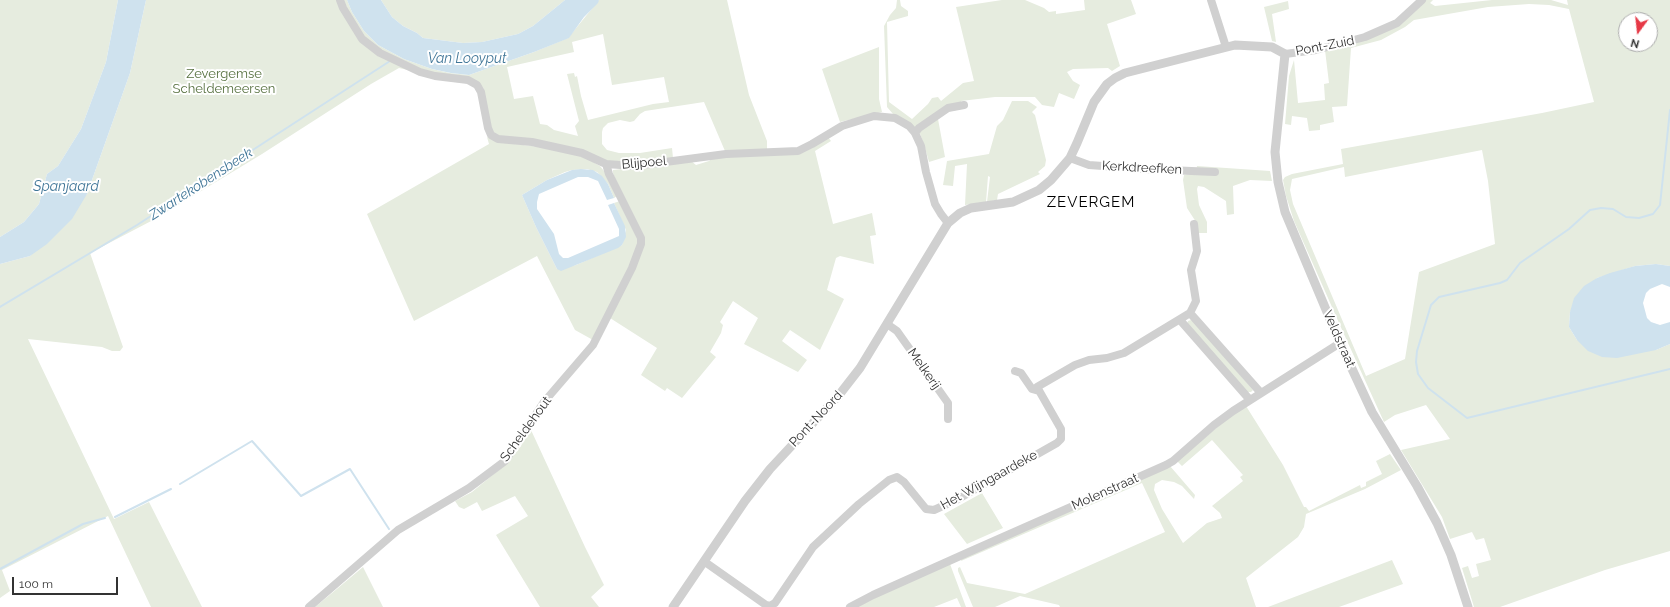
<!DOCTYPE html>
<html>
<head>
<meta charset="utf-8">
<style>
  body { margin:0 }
  #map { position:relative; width:1670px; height:607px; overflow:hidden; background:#fff; font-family:Raleway,sans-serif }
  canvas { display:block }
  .north { position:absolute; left:1618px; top:12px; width:40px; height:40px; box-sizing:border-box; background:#fff; border:1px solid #adadad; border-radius:50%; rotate:195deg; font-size:11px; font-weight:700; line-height:16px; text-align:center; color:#333 }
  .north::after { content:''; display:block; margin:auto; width:14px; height:18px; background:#e63946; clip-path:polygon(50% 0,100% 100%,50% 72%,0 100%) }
  .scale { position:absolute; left:12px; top:577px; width:106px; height:18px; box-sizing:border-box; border:2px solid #333; border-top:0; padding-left:5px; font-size:12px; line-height:14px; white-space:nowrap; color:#333; -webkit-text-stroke:3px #fff; paint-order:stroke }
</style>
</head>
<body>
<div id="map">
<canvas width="1670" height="607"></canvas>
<div class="north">N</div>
<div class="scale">100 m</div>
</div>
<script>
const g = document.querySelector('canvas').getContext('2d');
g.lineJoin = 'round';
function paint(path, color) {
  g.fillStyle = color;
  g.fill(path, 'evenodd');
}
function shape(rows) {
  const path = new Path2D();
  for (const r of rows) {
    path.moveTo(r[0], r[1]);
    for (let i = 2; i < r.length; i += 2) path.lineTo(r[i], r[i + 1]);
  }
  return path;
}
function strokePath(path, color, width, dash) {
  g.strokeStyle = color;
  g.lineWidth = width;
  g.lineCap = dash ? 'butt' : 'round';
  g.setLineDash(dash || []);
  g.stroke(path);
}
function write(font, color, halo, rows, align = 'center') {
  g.font = font + ' Raleway,sans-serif';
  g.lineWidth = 4;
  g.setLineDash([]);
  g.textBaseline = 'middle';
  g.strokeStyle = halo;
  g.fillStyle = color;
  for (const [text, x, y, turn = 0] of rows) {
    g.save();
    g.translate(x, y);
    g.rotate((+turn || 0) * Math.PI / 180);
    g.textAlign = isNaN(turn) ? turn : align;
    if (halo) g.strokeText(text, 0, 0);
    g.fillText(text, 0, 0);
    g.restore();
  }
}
const green = shape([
  [0,0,118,0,106,62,81,129,58,166,47,174,39,204,24,222,0,237],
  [146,0,347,0,352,12,364,31,378,45,404,59,432,69,450,73,469,75,534,52,568,38,599,0,727,0,749,95,767,141,767,150,725,151,704,102,645,111,640,114,634,121,630,122,620,120,608,123,603,128,602,132,602,144,607,150,619,153,640,153,672,148,673,158,637,163,612,162,497,136,491,129,483,87,399,68,371,84,262,154,155,219,90,253,123,347,120,351,112,351,102,347,28,339,114,519,149,502,202,607,151,607,108,516,2,570,10,591,0,598,0,264,30,256,87,194,130,73],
  [603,34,612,85,664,77,669,102,653,104,588,120,581,96,577,76,575,77,574,73,567,74,579,121,575,126,578,136,554,130,547,125,540,124,533,96,514,99,507,67,574,52,572,42],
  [381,0,565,0,533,26,518,34,482,42,463,43,423,38,417,33,403,26,392,17],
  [897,0,900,0,901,6,908,11,908,16,887,22,889,102,912,119,928,104,932,98,938,97,941,101,963,83,974,81,956,7,1002,0,1025,0,1044,8,1049,12,1056,11,1056,14,1085,10,1084,0,1131,0,1136,14,1107,24,1120,66,1112,71,1108,68,1073,69,1067,72,1073,81,1080,85,1074,99,1059,93,1054,107,1042,105,1035,97,995,97,961,101,962,109,946,112,938,119,945,157,929,162,924,144,920,134,893,114,887,107,884,26,890,15,896,8],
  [1425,0,1433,0,1430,3,1435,6,1492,0,1551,0,1568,5,1567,0,1670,0,1670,266,1656,264,1635,266,1597,278,1570,312,1569,327,1577,340,1656,350,1670,344,1670,551,1605,570,1500,607,1474,607,1462,568,1468,566,1472,578,1479,576,1476,564,1491,560,1484,538,1476,540,1472,532,1450,539,1442,517,1401,450,1450,439,1426,405,1395,415,1384,422,1343,332,1294,221,1286,196,1283,180,1285,177,1292,174,1343,164,1341,149,1542,113,1594,102,1569,9,1549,5,1529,4,1488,7,1414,20,1405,27,1381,40,1351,48,1347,106,1332,107,1334,122,1320,125,1320,130,1309,131,1307,118,1292,116,1291,125,1285,124,1289,76,1294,60,1298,103,1325,100,1324,84,1329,83,1325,50,1379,34],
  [1626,20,1650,20,1650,44,1626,44],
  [1482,150,1488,181,1495,244,1419,272,1405,359,1366,376,1293,204,1290,190,1292,179,1344,167,1345,177],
  [1288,1,1289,9,1272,14,1276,42,1272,41,1264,7],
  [879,47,879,99,882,112,840,122,822,69],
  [1012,101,1028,101,1037,107,1032,112,1035,115,1046,160,1045,166,1038,172,1040,174,998,194,997,200,987,202,990,177,988,176,986,202,965,205,967,164,955,166,953,186,943,185,947,161,989,154,997,126,1003,120],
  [487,137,498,142,540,147,584,157,600,166,604,171,617,196,614,198,608,184,597,172,587,169,572,170,565,172,547,180,522,195,536,227,557,269,576,265,622,245,626,230,614,203,620,201,638,235,638,252,593,340,575,330,537,256,414,321,367,214,489,144],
  [828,137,831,141,815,151,833,224,872,213,876,235,870,236,874,264,840,256,836,258,827,290,844,299,820,350,790,330,782,341,807,360,798,372,744,344,758,318,733,301,720,322,723,325,721,333,710,352,716,357,682,398,667,388,665,391,641,375,657,348,610,318,642,250,613,173,613,170,691,161,696,165,709,161,712,158,783,154],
  [1197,166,1270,171,1272,181,1250,180,1233,186,1234,214,1227,215,1226,201,1204,187,1198,186,1197,189,1199,205,1207,222,1207,233,1197,233,1196,222,1187,208,1183,180,1184,175,1196,174],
  [1191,320,1194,321,1253,390,1251,392,1247,392,1187,324,1188,321],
  [1246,406,1283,465,1304,507,1306,507,1309,511,1360,485,1361,488,1366,486,1366,482,1382,474,1376,461,1390,454,1401,470,1365,489,1306,514,1304,527,1298,537,1246,578,1256,607,1060,607,1059,605,1020,596,995,607,973,607,958,571,958,568,960,567,967,583,1025,594,1165,532,1142,483,961,561,962,557,1170,466,1195,495,1194,499,1182,486,1174,482,1162,480,1155,484,1154,490,1162,509,1183,543,1207,523,1222,518,1220,513,1212,506,1243,481,1240,477,1243,475,1212,440,1182,466,1177,461,1233,414],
  [531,430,585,547,604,585,591,597,599,607,540,607,496,535,528,516,515,496,482,511,477,502,464,509,459,507,455,501,472,492,506,464,518,450],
  [982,493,1003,528,967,544,944,514],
  [1392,560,1403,584,1339,607,1268,607],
  [950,564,966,607,961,607,957,598,934,607,852,607],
  [363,567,383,607,315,607,332,593]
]);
const water = shape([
  [118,0,146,0,130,73,87,194,72,219,47,244,30,256,0,264,0,237,24,222,39,204,47,174,58,166,81,129,106,62],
  [347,0,381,0,392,17,403,26,417,33,423,38,463,43,482,42,518,34,533,26,565,0,599,0,598,3,584,17,569,38,534,52,469,75,451,73,432,69,404,59,378,45,364,31,352,12],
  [581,169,593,170,602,176,608,184,614,198,607,200,598,181,588,177,578,177,539,194,537,202,537,209,554,234,559,254,563,258,568,258,619,236,619,229,608,205,614,203,625,226,626,237,622,245,618,248,561,271,557,269,536,227,522,195,547,180,572,170],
  [1656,264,1670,266,1670,287,1662,284,1650,289,1646,293,1643,303,1647,318,1651,322,1660,325,1670,322,1670,344,1656,350,1617,358,1602,357,1588,351,1577,340,1569,327,1570,312,1574,298,1584,286,1597,278,1610,273,1635,266]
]);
const stream = shape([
  [1670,110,1660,205,1653,214,1639,218,1626,217,1613,209,1601,208,1590,210,1569,229,1520,263,1507,280,1500,283,1439,297,1431,305,1417,351,1416,362,1418,374,1428,388,1467,418,1670,369],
  [0,307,137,225,390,61],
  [180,484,252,441,301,496,350,469,389,529],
  [115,517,171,489],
  [0,569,83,524,105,518]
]);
const minor = shape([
  [340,0,343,8,362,39,380,53,420,72,435,76,468,80,477,85,481,92,488,128,491,135,498,139,532,142,582,153,606,164,635,166,726,154,798,151,812,144,842,126,874,116,895,118,909,126,915,133,921,146,926,172,935,204,941,214,948,223],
  [1211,0,1226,47],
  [1285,54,1316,50,1365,37,1397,23,1422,0],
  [915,133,919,128,948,108,964,105],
  [1070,158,1089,165,1144,169,1215,172],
  [1190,313,1261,393],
  [1180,320,1250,400],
  [887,324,897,331,948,403,948,419],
  [1015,371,1021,373,1032,389,1039,391],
  [705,562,766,605,770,606,775,603,813,547,859,504,889,480,897,477,904,482,926,509,934,510,958,499,1057,443,1061,439,1061,429,1037,387,1075,365,1089,360,1107,358,1124,353,1190,313,1196,301,1191,270,1197,251,1194,224],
  [309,607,398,530,469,488,505,461,544,402,593,345,632,268,641,244,641,238,609,174,606,164],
  [850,607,873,595,969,552,1166,465,1173,461,1214,425,1233,411,1340,343]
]);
const tertiary = shape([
  [673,607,745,501,770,469,839,395,860,368,948,223,960,213,971,208,1013,202,1039,190,1051,180,1070,158,1077,143,1094,102,1107,84,1115,78,1125,73,1235,45,1272,47,1285,54,1275,152,1278,182,1285,212,1340,343,1372,412,1417,486,1437,523,1451,555,1468,607]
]);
const streetNames = [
  ["Pont-Zuid",1325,46,-11],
  ["Blijpoel",644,163,-5],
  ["Kerkdreefken",1142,168,3],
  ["Veldstraat",1339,339,66],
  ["Melkerij",924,369,55],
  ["Pont-Noord",816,419,-47],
  ["Scheldehout",526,429,-54],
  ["Het Wijngaardeke",989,480,-29],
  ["Molenstraat",1105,492,-24]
];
const parkNames = [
  ["Zevergemse",224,74],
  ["Scheldemeersen",224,89]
];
const waterNames = [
  ["Van Looyput",467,59],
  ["Zwartekobensbeek",201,184,-33],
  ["Spanjaard",66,187]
];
const quarterNames = [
  ["ZEVERGEM",1091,202]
];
paint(green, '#e6ecdf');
paint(water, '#cfe2ee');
strokePath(stream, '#cfe2ee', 2);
strokePath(minor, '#d0d0d0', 8);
strokePath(tertiary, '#d0d0d0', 9);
write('13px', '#333', '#fff', streetNames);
write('13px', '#56703f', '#fff', parkNames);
write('italic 14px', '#3f7597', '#fff', waterNames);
g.letterSpacing = '1px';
write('15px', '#000', '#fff', quarterNames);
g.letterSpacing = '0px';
</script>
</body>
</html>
